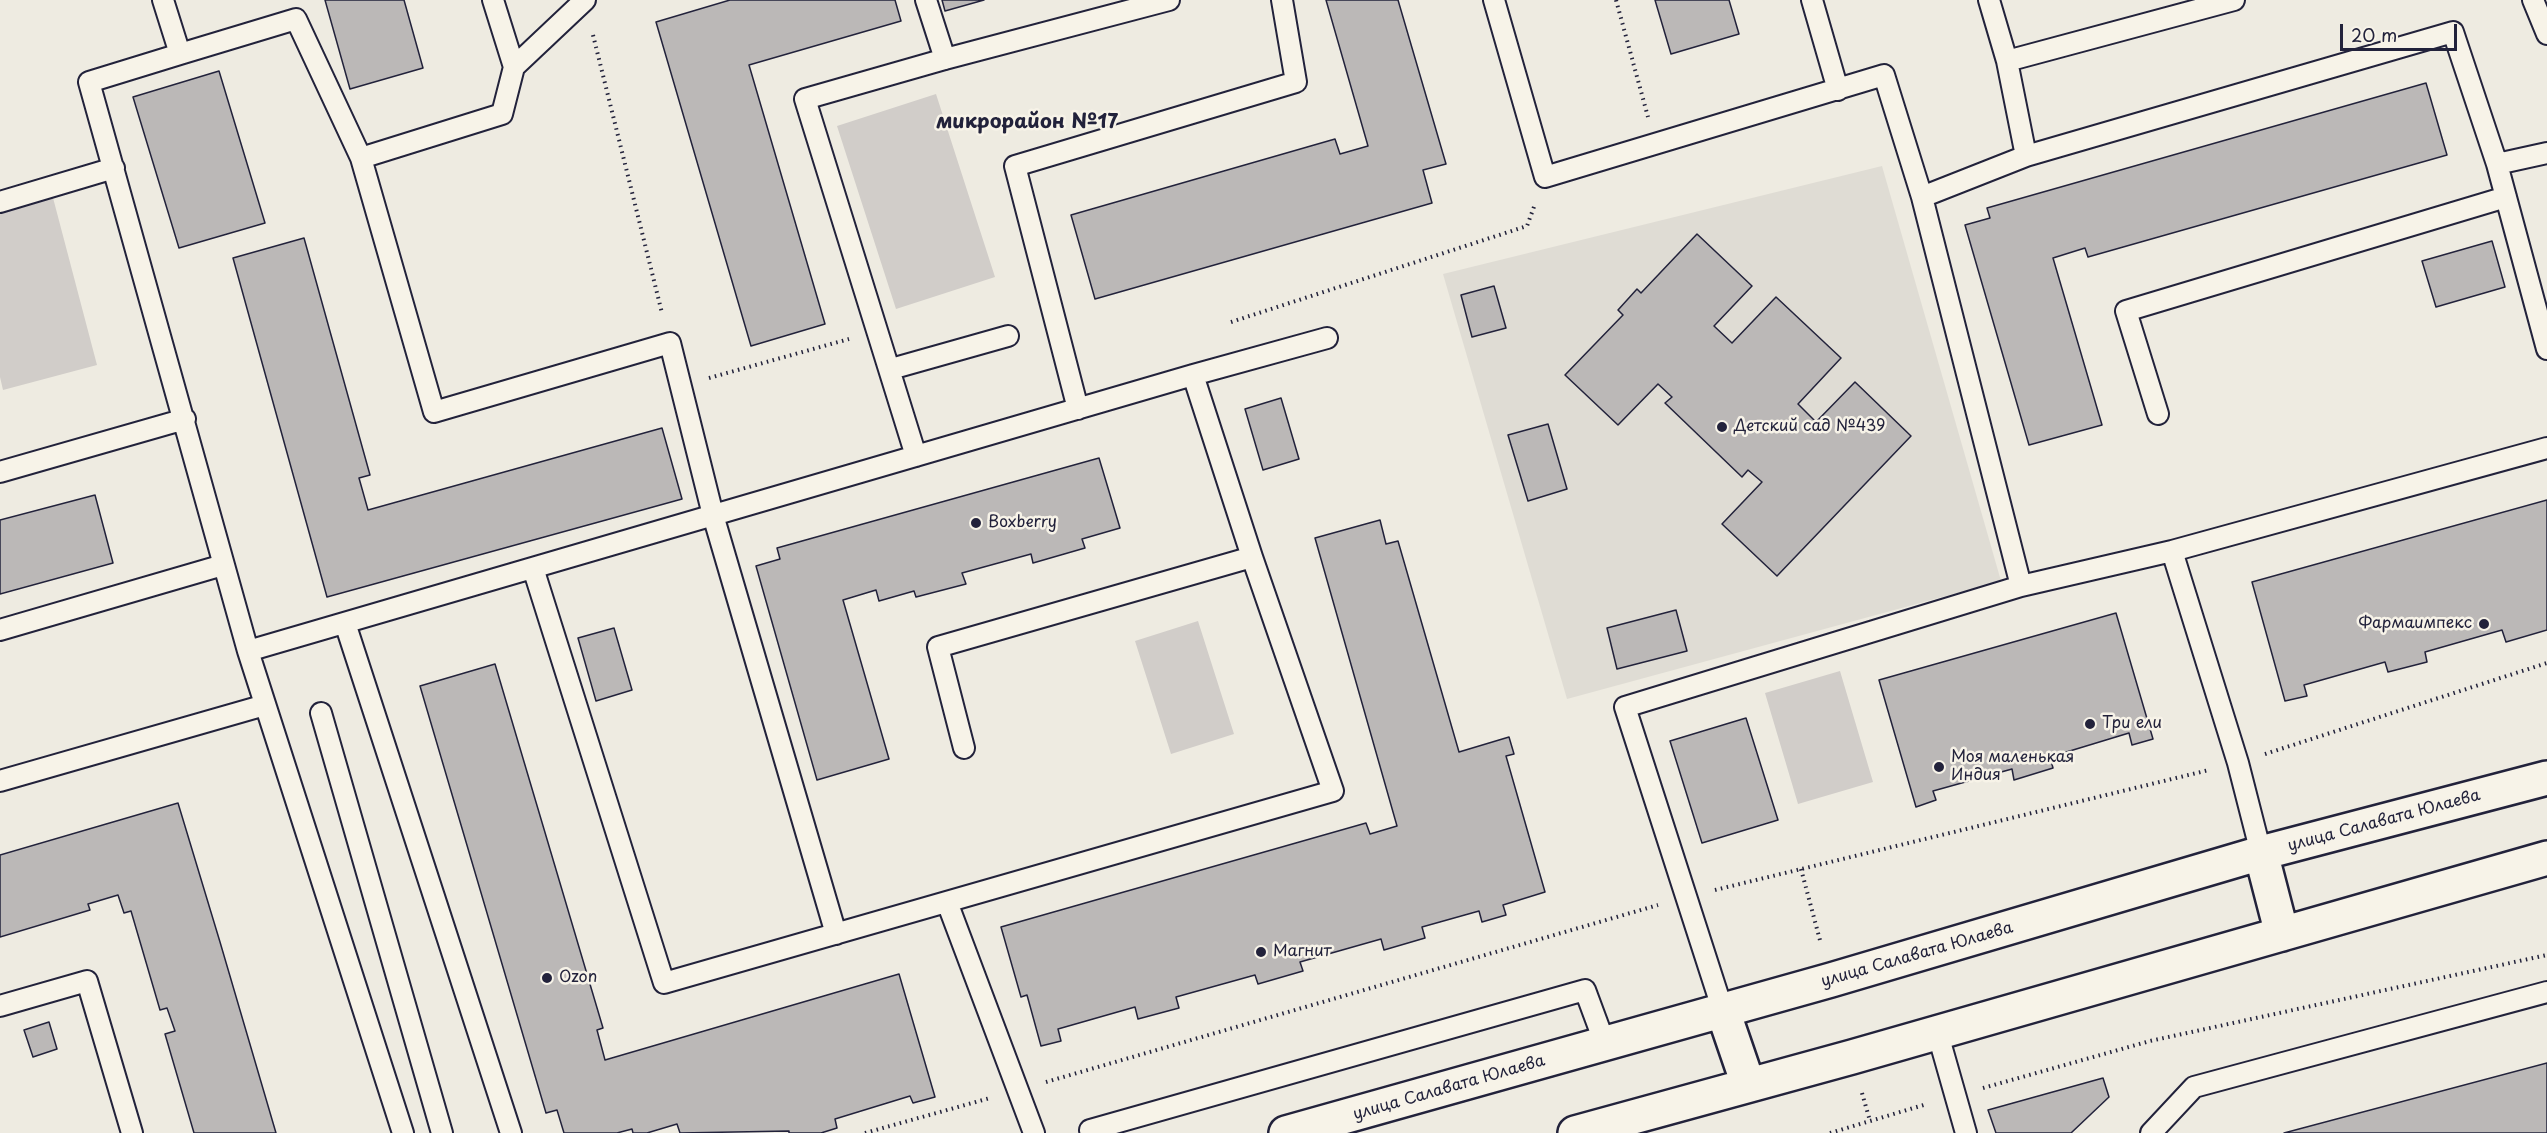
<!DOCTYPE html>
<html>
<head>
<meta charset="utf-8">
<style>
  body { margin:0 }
  #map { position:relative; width:2547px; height:1133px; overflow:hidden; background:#eeebe1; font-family:"Playpen Sans",sans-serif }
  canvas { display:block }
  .scale { position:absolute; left:2340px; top:24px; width:117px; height:27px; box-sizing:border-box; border:3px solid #22223b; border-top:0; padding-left:8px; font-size:18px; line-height:21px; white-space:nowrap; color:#22223b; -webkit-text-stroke:4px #f7f3e8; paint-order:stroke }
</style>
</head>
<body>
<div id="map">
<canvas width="2547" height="1133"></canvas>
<div class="scale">20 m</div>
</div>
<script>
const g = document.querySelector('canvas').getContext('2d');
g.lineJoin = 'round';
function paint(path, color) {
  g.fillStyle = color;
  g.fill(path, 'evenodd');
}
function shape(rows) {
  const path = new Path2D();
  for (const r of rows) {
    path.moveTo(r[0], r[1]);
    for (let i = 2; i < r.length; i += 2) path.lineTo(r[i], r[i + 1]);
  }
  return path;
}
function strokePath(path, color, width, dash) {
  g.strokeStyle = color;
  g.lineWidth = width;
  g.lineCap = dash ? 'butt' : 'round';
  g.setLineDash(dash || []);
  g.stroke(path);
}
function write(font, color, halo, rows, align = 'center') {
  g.font = font + ' "Playpen Sans",sans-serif';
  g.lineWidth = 5;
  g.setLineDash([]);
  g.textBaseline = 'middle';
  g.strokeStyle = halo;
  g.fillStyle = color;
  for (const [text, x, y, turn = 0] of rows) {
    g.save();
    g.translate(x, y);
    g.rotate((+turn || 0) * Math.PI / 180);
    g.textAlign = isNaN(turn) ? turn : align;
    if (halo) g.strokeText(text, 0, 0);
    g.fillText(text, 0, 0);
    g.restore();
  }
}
const built = shape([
  [1882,166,2001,581,1567,699,1443,274]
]);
const green = shape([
  [936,94,995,277,896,309,837,126],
  [52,194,97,365,3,390,0,377,0,208],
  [1198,621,1234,734,1171,754,1135,641],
  [1840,671,1873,782,1798,804,1765,693]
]);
const building = shape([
  [325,0,404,0,423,68,350,89,325,0],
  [730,0,895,0,901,21,749,65,825,324,751,346,656,22,730,0],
  [942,0,984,0,945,11,942,0],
  [1326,0,1398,0,1446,164,1423,170,1432,203,1095,299,1071,215,1335,139,1340,154,1368,146,1326,0],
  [1655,0,1729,0,1739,34,1671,54,1655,0],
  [219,71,265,223,179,248,133,97,219,71],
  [2426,83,2447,155,2088,257,2085,248,2053,258,2102,425,2029,445,1965,225,1990,218,1987,208,2426,83],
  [1697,234,1752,286,1714,326,1732,343,1776,297,1841,358,1798,404,1816,422,1855,382,1911,436,1777,576,1722,524,1762,482,1748,470,1742,477,1665,403,1672,397,1658,384,1618,425,1565,375,1623,315,1618,310,1637,289,1641,293,1697,234],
  [304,238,370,475,359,478,368,510,662,428,682,499,327,597,233,258,304,238],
  [2492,241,2505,287,2436,307,2422,261,2492,241],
  [1494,286,1506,328,1472,337,1461,295,1494,286],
  [1281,398,1299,459,1263,470,1245,409,1281,398],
  [1548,424,1567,489,1528,501,1508,435,1548,424],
  [1099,458,1120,528,1082,539,1085,548,1033,563,1031,554,962,573,966,584,916,597,914,591,879,601,876,590,843,600,889,759,817,780,756,566,780,559,777,548,1099,458],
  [95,495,113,563,0,594,0,520,95,495],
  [2547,500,2547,630,2506,642,2502,630,2425,652,2427,662,2388,672,2385,662,2304,685,2307,696,2285,701,2252,582,2547,500],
  [1380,520,1386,544,1398,541,1459,752,1509,737,1514,754,1506,756,1545,892,1503,905,1506,915,1482,922,1479,911,1422,927,1425,938,1384,950,1381,939,1300,962,1303,971,1258,984,1255,975,1176,997,1179,1008,1138,1019,1135,1007,1058,1029,1061,1041,1041,1046,1027,995,1021,997,1001,927,1366,823,1370,834,1397,826,1315,538,1380,520],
  [1676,610,1687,651,1617,669,1607,628,1676,610],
  [2116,613,2153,739,2132,745,2129,733,2050,757,2053,768,2014,780,2012,769,1933,791,1936,800,1916,807,1879,680,2116,613],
  [614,628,632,690,596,701,578,638,614,628],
  [495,664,603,1028,597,1030,605,1060,899,974,935,1097,913,1103,910,1096,835,1119,837,1128,821,1133,789,1133,789,1131,680,1133,677,1124,647,1133,633,1133,632,1129,617,1133,564,1133,557,1110,546,1113,420,686,495,664],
  [1746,718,1778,820,1702,843,1670,741,1746,718],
  [178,803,220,942,276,1133,194,1133,165,1034,175,1031,167,1008,160,1010,131,911,124,913,118,895,88,904,90,910,0,937,0,855,178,803],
  [49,1022,57,1049,33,1057,24,1030,49,1022],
  [2547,1063,2547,1133,2284,1133,2547,1063],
  [2103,1078,2109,1097,2071,1133,1996,1133,1988,1110,2103,1078]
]);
const path = shape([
  [1616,0,1648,117],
  [593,35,662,313],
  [1231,322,1527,226,1535,204],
  [709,378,849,339],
  [2265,754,2547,663],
  [1801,869,1821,944],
  [1715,890,2209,770],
  [1046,1082,1658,905],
  [1983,1088,2150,1041,2547,955],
  [1862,1093,1870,1121],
  [865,1133,990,1098],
  [1830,1133,1927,1104]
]);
const service = shape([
  [163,0,180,54,89,82,248,651,403,1133],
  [493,0,514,67],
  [926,0,945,59],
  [1494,0,1545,177,1884,75,1922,197,2021,586],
  [1812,0,1838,90],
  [1989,0,2007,61,2026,156],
  [2533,0,2547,34],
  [180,54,296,19,361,158,502,114,514,67,585,0],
  [2007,61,2234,0],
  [361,158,434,412,670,343,713,515,836,934],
  [2497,164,2547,153],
  [1922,197,2026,156,2453,32,2497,164,2547,349],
  [0,202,114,168],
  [891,369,1008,336],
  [1078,409,1015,166,1296,82,1282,0],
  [2158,414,2126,311,2506,197],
  [916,456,805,99,945,59,1169,0],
  [0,472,185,419],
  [2172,551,2238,763,2261,853],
  [533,568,664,983,1333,791,1252,557,1193,375],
  [345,623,511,1133],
  [0,630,223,565],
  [248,651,1193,375,1327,338],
  [321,713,442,1133],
  [964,748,938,647,1252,557],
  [0,781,265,705],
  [947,902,1034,1133],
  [0,1006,87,981,132,1133],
  [1723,1011,1625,707,2021,586,2172,551,2547,448],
  [1937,1031,1966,1133],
  [1090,1130,1585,990,1605,1044],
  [2151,1133,2194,1087,2547,992]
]);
const tertiary = shape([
  [2261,853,2282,934],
  [1723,1011,1748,1084],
  [1286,1133,1831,980,2261,853,2547,778],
  [1575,1133,1852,1057,2547,858]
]);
const markers = [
  [1722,427,6,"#22223b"],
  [976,523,6,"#22223b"],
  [2484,624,6,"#22223b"],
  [2090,724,6,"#22223b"],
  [1939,767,6,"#22223b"],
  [1261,952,6,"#22223b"],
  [547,978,6,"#22223b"]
];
const poiNames = [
  ["Детский сад №439",1734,427],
  ["Boxberry",988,523],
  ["Фармаимпекс",2472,624,"right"],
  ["Три ели",2102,724],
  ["Моя маленькая",1951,758],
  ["Индия",1951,776],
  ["Магнит",1273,952],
  ["Ozon",559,978]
];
const streetNames = [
  ["улица Салавата Юлаева",2384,821,-15],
  ["улица Салавата Юлаева",1917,955,-16],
  ["улица Салавата Юлаева",1449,1088,-16]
];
const quarterNames = [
  ["микрорайон №17",1027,122]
];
paint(built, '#dfdcd4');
paint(green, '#d1cdc9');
paint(building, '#bbb8b7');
strokePath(building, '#22223b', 1.5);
strokePath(service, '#22223b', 24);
strokePath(tertiary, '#22223b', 38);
strokePath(path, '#22223b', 4, [1.5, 4.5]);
strokePath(service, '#f7f3e8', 20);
strokePath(tertiary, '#f7f3e8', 33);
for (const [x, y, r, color] of markers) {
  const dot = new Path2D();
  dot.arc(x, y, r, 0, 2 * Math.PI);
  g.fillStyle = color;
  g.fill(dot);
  strokePath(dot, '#f7f3e8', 2);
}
write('16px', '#22223b', '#f7f3e8', poiNames, 'left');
write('16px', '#22223b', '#f7f3e8', streetNames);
write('bold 20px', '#22223b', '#f7f3e8', quarterNames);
</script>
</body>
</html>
